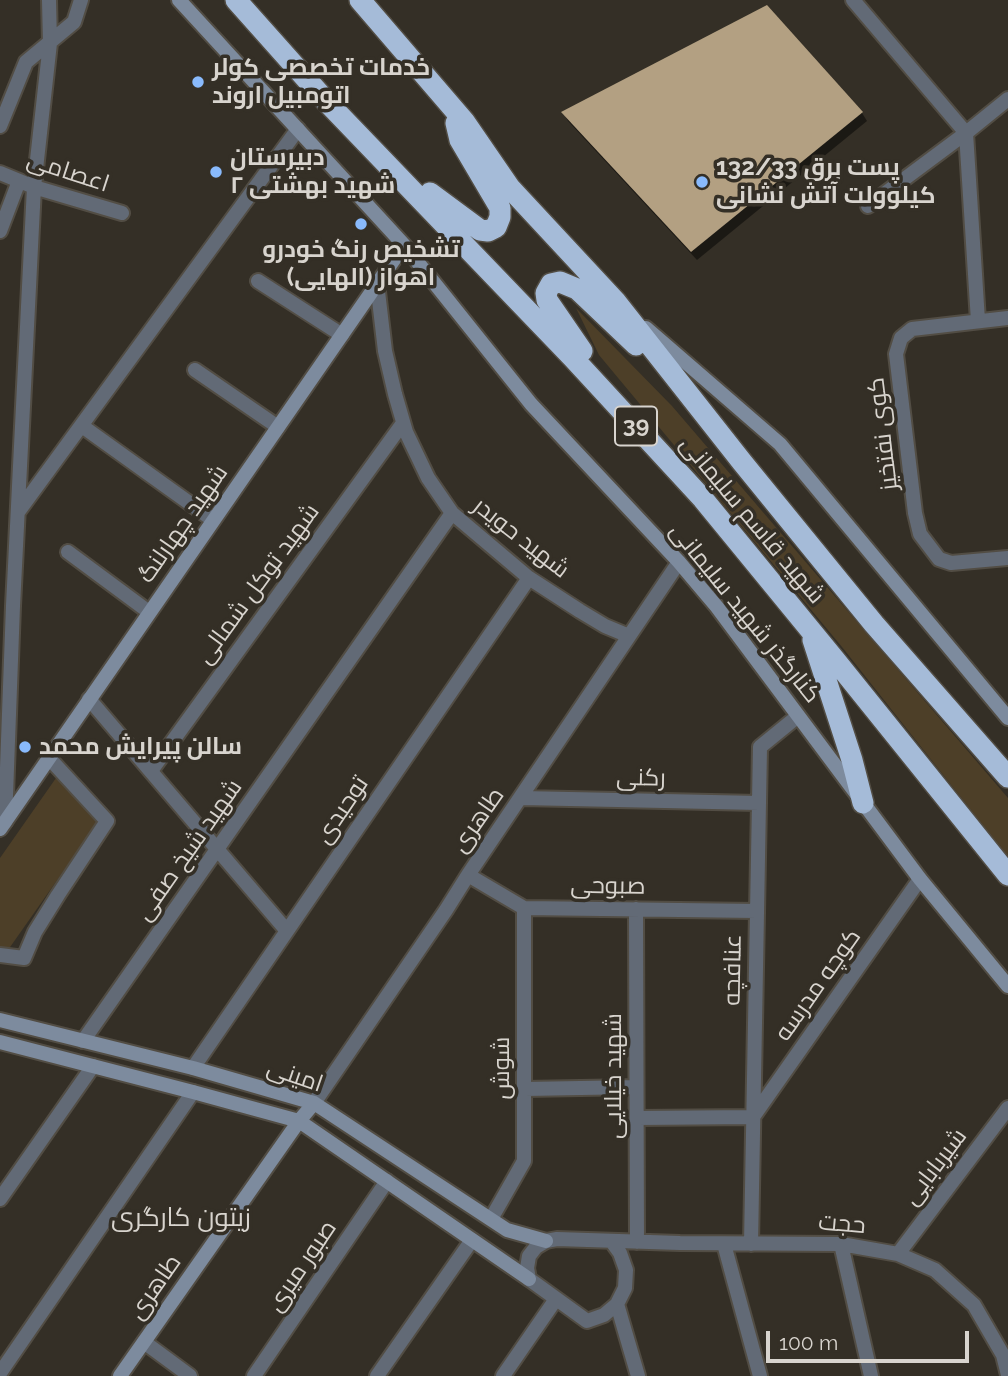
<!DOCTYPE html>
<html>
<head>
<meta charset="utf-8">
<style>
  body { margin:0 }
  #map { position:relative; width:1008px; height:1376px; overflow:hidden; background:#342f26; font-family:Raleway,sans-serif }
  canvas { display:block }
  .scale { position:absolute; left:766px; top:1331px; width:203px; height:32px; box-sizing:border-box; border:4px solid #d8d4ce; border-top:0; padding-left:9px; font-size:21px; line-height:24px; white-space:nowrap; color:#d8d4ce; -webkit-text-stroke:5px #342f26; paint-order:stroke }
</style>
</head>
<body>
<div id="map">
<canvas width="1008" height="1376"></canvas>
<div class="scale">100 m</div>
</div>
<script>
const g = document.querySelector('canvas').getContext('2d');
g.lineJoin = 'round';
function paint(path, color) {
  g.fillStyle = color;
  g.fill(path, 'evenodd');
}
function shape(rows) {
  const path = new Path2D();
  for (const r of rows) {
    path.moveTo(r[0], r[1]);
    for (let i = 2; i < r.length; i += 2) path.lineTo(r[i], r[i + 1]);
  }
  return path;
}
function strokePath(path, color, width, dash) {
  g.strokeStyle = color;
  g.lineWidth = width;
  g.lineCap = dash ? 'butt' : 'round';
  g.setLineDash(dash || []);
  g.stroke(path);
}
function write(font, color, halo, rows, align = 'center') {
  g.font = font + ' Raleway,Cairo,sans-serif';
  g.lineWidth = 7;
  g.setLineDash([]);
  g.textBaseline = 'middle';
  g.strokeStyle = halo;
  g.fillStyle = color;
  for (const [text, x, y, turn = 0] of rows) {
    g.save();
    g.translate(x, y);
    g.rotate((+turn || 0) * Math.PI / 180);
    g.textAlign = isNaN(turn) ? turn : align;
    if (halo) g.strokeText(text, 0, 0);
    g.fillText(text, 0, 0);
    g.restore();
  }
}
const green = shape([
  [576,308,672,406,1008,798,1008,857,842,647,599,355],
  [56,778,98,822,8,950,0,948,0,858]
]);
const shadow = shape([
  [766,7,862,113,867,121,697,260,568,121,563,113]
]);
const building = shape([
  [767,5,863,112,691,252,561,112]
]);
const street = shape([
  [853,0,966,133,978,321],
  [0,126,26,62,74,22,81,0],
  [0,173,34,187,122,213],
  [868,206,966,133,1008,99],
  [0,231,19,181],
  [258,281,342,335],
  [377,283,385,351,395,394,406,432,428,478,452,513,529,578,580,611,605,626,629,636],
  [1008,318,912,329,901,338,896,354,915,513,920,534,939,559,951,563,1008,558],
  [195,370,278,427],
  [82,426,213,520],
  [18,512,298,129],
  [68,552,149,612],
  [89,699,287,931],
  [151,771,403,423],
  [522,798,759,803],
  [5,822,13,606,34,187,50,43,49,0],
  [468,875,524,908,757,911],
  [636,909,637,1242],
  [0,955,24,958,35,932,58,895,107,821,49,758],
  [83,1041,452,513],
  [193,1068,529,578],
  [525,1089,636,1087],
  [314,1103,446,910,468,875,679,562],
  [753,1117,920,879],
  [637,1118,753,1117],
  [0,1199,93,1066],
  [491,1219,524,1161,524,908],
  [612,1242,620,1253,626,1270,625,1288,617,1304,604,1315,587,1321,529,1279,527,1268,529,1256,536,1247,546,1241,557,1239,680,1243,841,1244,898,1254,935,1270,974,1305,1003,1355,1008,1375],
  [724,1244,760,1376],
  [751,1244,760,747,798,716],
  [841,1244,871,1376],
  [898,1254,1008,1108],
  [617,1304,638,1376],
  [144,1342,190,1376],
  [0,1373,193,1092],
  [254,1376,387,1181],
  [377,1376,472,1240],
  [503,1376,556,1299]
]);
const secondary = shape([
  [179,0,404,245,531,404,679,562,717,607,920,879,1008,986],
  [646,328,780,444,1008,718],
  [0,829,404,245],
  [0,1020,193,1068,314,1103,507,1230,546,1241],
  [0,1042,193,1092,299,1121,529,1279],
  [120,1376,299,1121,314,1103]
]);
const highway = shape([
  [236,0,326,101,573,358,703,499,835,660,1008,875],
  [360,0,464,121,510,188,616,302,742,462,874,624,1008,777],
  [430,193,480,230,488,231,496,227,500,217,500,208,460,140,456,123],
  [582,351,547,300,546,293,551,284,560,282,577,289,636,345],
  [813,640,852,760,863,803]
]);
const markers = [
  [198,82,7,"#89bafc"],
  [216,172,7,"#89bafc"],
  [702,182,7,"#89bafc"],
  [361,224,7,"#89bafc"],
  [25,747,7,"#89bafc"]
];
const shields = [
  [636,426,42]
];
const shieldNames = [
  ["39",636,426]
];
const poiNames = [
  ["خدمات تخصصی کولر",212,68],
  ["اتومبیل اروند",212,96],
  ["دبیرستان",230,158],
  ["شهید بهشتی ۲",230,186],
  ["پست برق 132/33",716,168],
  ["کیلوولت آتش نشانی",716,196],
  ["تشخیص رنگ خودرو",361,250,"center"],
  ["اهواز (الهایی)",361,278,"center"],
  ["سالن پیرایش محمد",39,747]
];
const streetNames = [
  ["اعصامی",68,172,18],
  ["کوی نفتخیز",883,434,-97],
  ["شهید قاسم سلیمانی",752,520,50],
  ["شهید چهارلنگ",183,524,-55],
  ["شهید حویدر",521,538,38],
  ["شهید توکل شمالی",258,584,-54],
  ["کنارگذر شهید سلیمانی",745,613,51],
  ["رکنی",641,778,1],
  ["توحیدی",342,810,-56],
  ["طاهری",478,820,-55],
  ["شهید شیخ صفی",189,850,-55],
  ["صبوحی",608,886,1],
  ["عنافچه",733,970,-89],
  ["کوچه مدرسه",818,985,-55],
  ["شوش",502,1068,-90],
  ["امینی",295,1076,19],
  ["شهید خیلایی",614,1076,-90],
  ["شیربابایی",935,1167,-53],
  ["حجت",842,1224,5],
  ["صبور میری",302,1266,-56],
  ["طاهری",155,1287,-55]
];
const neighbourhoodNames = [
  ["زیتون کارگری",181,1218]
];
paint(green, '#4d3f28');
paint(shadow, '#0007');
paint(building, '#b3a082');
strokePath(street, '#524d44', 18);
strokePath(secondary, '#524d44', 18);
strokePath(highway, '#524d44', 24);
strokePath(street, '#626a76', 14);
strokePath(secondary, '#7d8b9e', 14);
strokePath(highway, '#a5bbd8', 21);
for (const [x, y, r, color] of markers) {
  const dot = new Path2D();
  dot.arc(x, y, r, 0, 2 * Math.PI);
  g.fillStyle = color;
  g.fill(dot);
  strokePath(dot, '#342f26', 2.5);
}
for (const [x, y, w] of shields) {
  const box = new Path2D();
  box.roundRect(x - w / 2, y - 19.5, w, 39, 5);
  g.fillStyle = '#342f26';
  g.fill(box);
  strokePath(box, '#d8d4ce', 2);
}
write('bold 23px', '#d8d4ce', null, shieldNames);
write('bold 24px', '#d8d4ce', '#342f26', poiNames, 'left');
write('24px', '#d8d4ce', '#342f26', streetNames);
write('26px', '#d8d4ce', '#342f26', neighbourhoodNames);
</script>
</body>
</html>
